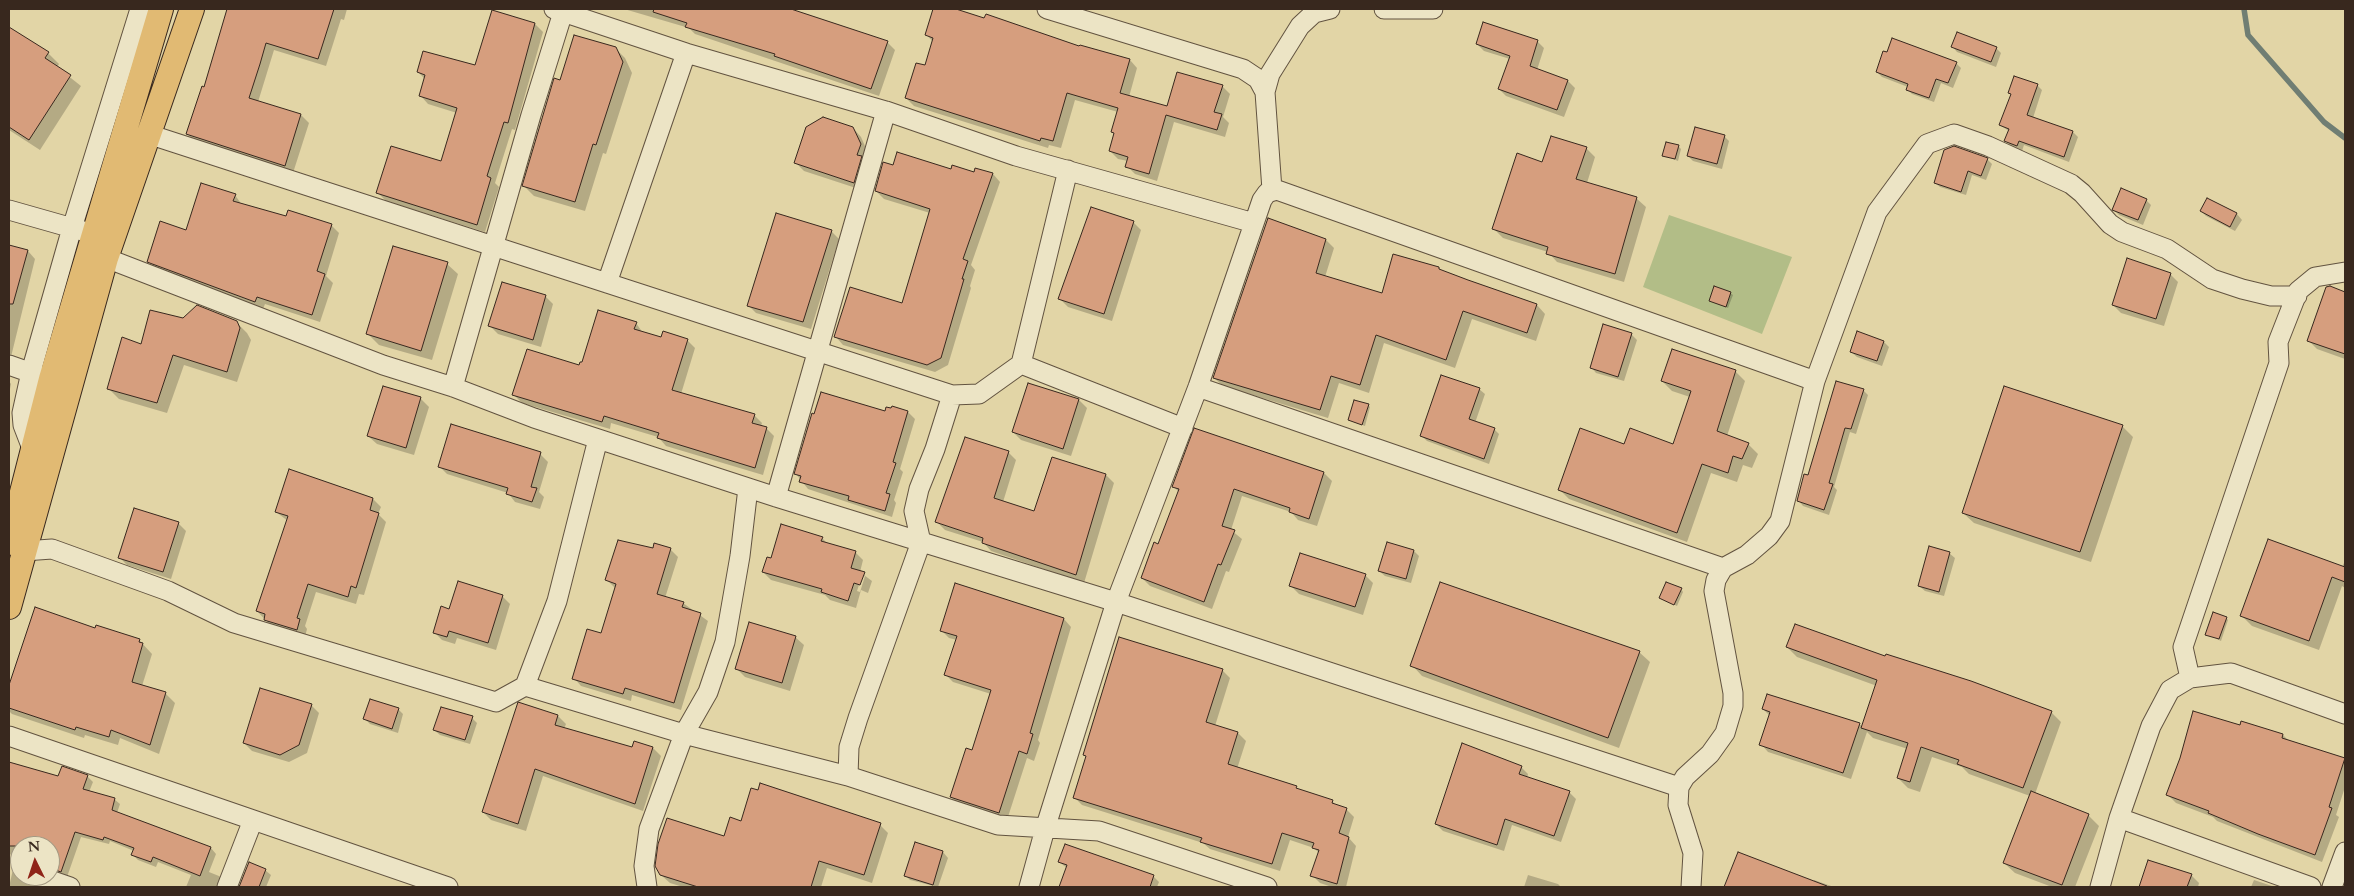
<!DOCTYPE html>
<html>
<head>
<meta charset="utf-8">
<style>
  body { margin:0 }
  #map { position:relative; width:2354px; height:896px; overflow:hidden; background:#e2d5a6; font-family:Cardo,serif }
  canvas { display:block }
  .frame { position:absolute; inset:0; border:10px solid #38281e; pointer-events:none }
  .north { position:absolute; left:10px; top:836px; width:50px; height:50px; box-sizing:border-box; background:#ece4c5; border:1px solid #a49982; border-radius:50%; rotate:356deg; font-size:14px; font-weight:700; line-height:20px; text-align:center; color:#38281e }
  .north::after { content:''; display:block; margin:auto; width:18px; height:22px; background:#8f2418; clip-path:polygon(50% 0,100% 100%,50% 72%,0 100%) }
</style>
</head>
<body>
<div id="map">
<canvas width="2354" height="896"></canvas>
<div class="frame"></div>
<div class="north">N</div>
</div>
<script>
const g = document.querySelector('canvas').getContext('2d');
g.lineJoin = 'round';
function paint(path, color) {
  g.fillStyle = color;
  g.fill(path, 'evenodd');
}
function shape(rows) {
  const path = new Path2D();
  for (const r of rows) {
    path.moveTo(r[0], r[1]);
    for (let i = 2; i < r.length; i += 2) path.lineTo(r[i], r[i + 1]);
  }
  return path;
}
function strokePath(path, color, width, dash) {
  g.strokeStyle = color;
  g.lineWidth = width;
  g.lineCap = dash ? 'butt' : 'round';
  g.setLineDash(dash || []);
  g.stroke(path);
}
const green = shape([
  [1669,215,1792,257,1762,334,1643,287]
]);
const shadow = shape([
  [230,9,347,9,344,20,341,19,326,66,274,50,258,102,301,115,309,123,293,173,195,142,187,134,204,88],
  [624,9,788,9,887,42,895,50,879,96,695,34,689,28],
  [935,9,952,9,1080,48,1130,60,1137,68,1129,97,1168,108,1222,86,1230,94,1223,117,1229,123,1225,137,1174,122,1157,181,1135,174,1127,166,1128,161,1118,159,1110,151,1118,112,1075,100,1061,148,1049,145,1048,148,914,106,906,98,925,67,933,42,926,34],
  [535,24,543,32,515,130,512,129,495,183,499,187,485,232,386,201,378,193,442,163,457,113,428,104,420,95,425,79,418,72,476,67],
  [9,28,48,53,59,64,57,67,81,86,40,150,9,130],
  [1537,41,1544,48,1537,70,1568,81,1575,88,1564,117,1506,96,1499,89,1510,59,1484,51,1477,44],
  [1952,46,1996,48,2001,53,1996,67,1957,52],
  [615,48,625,58,632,73,606,154,603,153,585,211,534,196,524,186,561,81],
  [1956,63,1961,68,1953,88,1941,83,1934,102,1912,94,1907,89,1908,87,1882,77,1877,72],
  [2037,85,2042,90,2033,118,2073,132,2078,137,2069,162,2024,145,2022,151,2011,146,2006,141,2009,131,2000,125,2012,95,2010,93],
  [853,128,861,137,868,153,862,190,804,171,796,163],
  [1724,136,1729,141,1722,169,1693,161,1688,156],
  [1679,147,1681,149,1678,161,1663,155],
  [1586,148,1595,157,1587,183,1636,198,1646,207,1624,282,1557,262,1548,252,1503,238,1494,229],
  [1987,159,1992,164,1986,180,1972,175,1966,195,1940,187,1935,183],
  [894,167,975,174,976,169,993,174,1000,182,971,265,975,270,970,286,971,288,948,365,935,372,843,345,836,337,903,305,930,213,884,199,876,191],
  [235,195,242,205,287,218,331,225,339,233,326,276,333,283,320,322,265,304,263,309,156,269,148,261],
  [2207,199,2237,214,2242,220,2235,231,2206,216,2201,211],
  [2146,200,2151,205,2143,225,2119,215,2114,210],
  [1133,222,1141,230,1112,321,1068,307,1060,299],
  [831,231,839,239,811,329,756,313,748,305],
  [1326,240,1334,248,1325,277,1383,295,1439,268,1442,271,1537,305,1545,314,1536,341,1472,319,1455,368,1384,343,1369,393,1339,383,1328,418,1223,386,1214,378],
  [9,246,28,251,35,259,9,365],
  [447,264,458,274,432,360,379,345,368,334],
  [2170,274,2178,282,2164,326,2121,313,2113,305],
  [2330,287,2345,294,2345,359,2317,349,2309,341],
  [1730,293,1733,295,1728,308,1711,301],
  [545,296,553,304,541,347,498,334,490,326],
  [184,320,236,322,247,333,251,340,237,382,184,365,167,413,119,399,108,388,142,345],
  [636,323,643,333,662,339,687,340,695,348,681,394,754,415,762,423,761,426,766,428,774,436,763,475,666,446,658,437,611,423,610,429,522,403,514,395,580,366],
  [1631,334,1637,340,1624,381,1596,373,1591,367],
  [1884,342,1889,347,1882,366,1857,357,1851,352],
  [1735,371,1745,381,1727,436,1748,444,1758,454,1752,468,1743,465,1737,482,1711,473,1687,542,1569,499,1559,489,1625,445,1673,446,1690,397,1672,391,1662,381],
  [9,381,11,384,9,394],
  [1029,384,1079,400,1087,408,1071,456,1021,440,1013,432],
  [383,388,421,399,429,407,414,455,377,444,368,436],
  [1479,389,1485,394,1475,423,1494,429,1499,434,1489,464,1427,441,1422,436],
  [1863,390,1868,395,1856,434,1850,432,1834,487,1837,490,1829,515,1803,506,1798,500,1809,477],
  [1368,405,1370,407,1365,426,1349,420],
  [908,412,915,419,900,469,903,472,894,500,896,503,892,517,808,489,796,474,886,413],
  [2122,426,2133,437,2091,562,1974,523,1963,513],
  [1008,452,1016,460,1003,502,1035,512,1053,458,1106,475,1114,483,1084,583,991,551,983,542,945,530,937,522],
  [540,454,548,462,539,492,544,497,540,509,515,502,508,493,447,474,439,466],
  [1324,473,1332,481,1317,526,1298,520,1291,512,1242,496,1231,530,1242,539,1229,572,1226,571,1212,609,1150,586,1142,578,1159,545,1179,492,1173,486],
  [373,499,381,507,378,514,386,522,364,595,359,594,356,604,316,592,305,626,307,629,305,637,273,628,257,611,288,521,276,512],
  [178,523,186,531,171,579,127,565,119,557],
  [822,538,829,545,855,552,863,560,860,572,872,581,868,593,861,590,856,608,830,600,825,595,771,580,763,572,772,559],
  [862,576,865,576,860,592,857,591],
  [670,549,678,557,665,598,683,603,708,621,681,710,632,695,631,701,581,686,574,678,602,634,615,588,607,580],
  [1414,551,1419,556,1411,583,1385,576,1379,571],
  [1949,553,1955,558,1944,596,1925,591,1919,586],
  [2345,561,2345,588,2342,586,2319,650,2252,626,2242,616,2342,567],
  [1365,575,1373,583,1363,615,1299,594,1291,586],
  [1681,589,1683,592,1677,606,1661,598],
  [502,596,510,604,496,650,457,638,455,644,442,640,434,632,449,611],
  [36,609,96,629,139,640,152,654,142,686,166,694,175,703,159,754,120,738,118,745,85,735,84,738,12,714,9,711,9,689],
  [2226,618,2228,620,2221,641,2207,634],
  [1064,619,1071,627,1038,740,1040,743,1034,761,1027,758,1007,820,959,805,951,797,973,751,991,694,953,682,946,675,957,640,949,638,941,630],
  [795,637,804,645,790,691,745,677,737,669],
  [1787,647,1886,658,2051,712,2061,722,2035,794,2088,815,2099,826,2075,887,2052,887,2015,873,2004,863,2030,796,1969,774,1962,767,1932,757,1920,792,1908,788,1898,778,1908,749,1873,738,1867,732,1851,779,1768,752,1761,744,1770,716,1763,709,1859,724,1863,727,1877,686,1797,657],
  [1639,652,1650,662,1619,748,1422,676,1412,665],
  [1222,670,1230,678,1215,726,1238,733,1246,741,1237,769,1332,801,1337,806,1346,809,1354,817,1348,837,1356,846,1346,887,1332,887,1320,883,1312,875,1319,853,1314,848,1290,840,1280,871,1210,849,1203,843,1082,805,1074,797],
  [519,704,558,716,566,724,564,729,633,749,635,743,653,748,661,756,643,811,543,776,526,831,491,820,483,812],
  [311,705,319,713,307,753,289,762,252,751,244,743],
  [398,709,403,714,398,733,370,724,365,719],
  [472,718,477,723,470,744,440,735,434,730],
  [2283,735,2289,741,2345,760,2345,787,2336,815,2339,817,2322,862,2217,821,2213,817,2176,803,2168,795],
  [9,763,59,778,87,776,93,782,89,792,114,799,120,804,117,813,211,848,216,854,209,872,219,876,225,881,223,887,186,887,191,875,158,862,156,867,138,860,132,854,134,851,110,841,109,844,81,837,67,877,50,873,50,846,20,846,20,876,39,876,36,879,36,887,9,887,16,856,9,854],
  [1521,767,1528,774,1527,778,1569,792,1576,799,1561,842,1512,825,1504,851,1443,831,1436,824],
  [758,792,880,825,888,833,872,883,827,868,821,887,683,887,670,883,661,875,725,838,741,822],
  [943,852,948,858,938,887,910,880,905,875],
  [1738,853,1814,882,1814,880,1834,887,1725,887],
  [1059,862,1153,876,1159,882,1157,887,1060,887,1067,868],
  [2149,862,2191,875,2199,883,2198,887,2141,887],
  [249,864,265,870,271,875,266,887,239,887],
  [1528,875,1558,884,1561,887,1524,887],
  [2254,880,2275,887,2251,887]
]);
const stream = shape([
  [2244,9,2248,35,2324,122,2345,138]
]);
const building = shape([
  [227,9,334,9,318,59,266,43,260,64,249,98,301,114,285,166,186,134,202,86,204,87,227,9],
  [654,9,791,9,888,41,871,89,774,56,775,54,685,27,687,23,653,12,654,9],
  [933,9,956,9,984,18,986,14,1079,46,1080,45,1130,59,1120,93,1167,106,1177,72,1223,85,1214,112,1222,114,1217,130,1166,115,1149,174,1125,167,1128,157,1109,151,1114,133,1111,132,1118,108,1067,93,1053,141,1041,138,1040,141,905,98,916,63,925,65,933,38,925,35,933,9],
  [492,10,535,23,508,123,504,122,487,176,491,178,477,225,376,193,391,146,441,161,457,108,419,96,425,75,417,72,423,51,475,65,492,10],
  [1483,22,1538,40,1530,66,1568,80,1557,110,1498,89,1510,56,1476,44,1483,22],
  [9,27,49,52,45,58,71,75,29,140,9,127,9,27],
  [1957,32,1997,47,1991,62,1951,47,1957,32],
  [574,35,616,47,623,62,596,145,593,144,575,202,522,186,554,78,560,80,574,35],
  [1892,38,1957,62,1948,83,1936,79,1929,98,1906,90,1908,84,1876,72,1883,51,1887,52,1892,38],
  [2014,76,2038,84,2027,115,2073,131,2064,157,2019,141,2017,146,2004,141,2009,129,1999,125,2011,94,2008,93,2014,76],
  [823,117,853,127,861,144,857,155,862,156,854,183,794,163,806,127,823,117],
  [1695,127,1725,135,1717,164,1687,156,1695,127],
  [1551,136,1587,147,1576,179,1637,197,1615,274,1546,254,1548,247,1492,229,1517,153,1542,162,1551,136],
  [1666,142,1679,145,1675,159,1662,156,1666,142],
  [1954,146,1988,158,1981,176,1968,171,1961,192,1934,183,1944,150,1954,146],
  [897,152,951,169,952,165,974,172,975,168,993,173,963,259,968,261,962,279,964,279,941,358,927,365,834,337,850,287,902,303,930,209,875,191,883,162,893,165,897,152],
  [201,183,236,194,233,201,286,216,288,210,332,224,317,271,325,274,312,315,257,297,255,302,147,262,160,221,186,230,201,183],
  [2121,188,2147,199,2138,220,2112,210,2121,188],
  [2207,198,2237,213,2230,227,2200,211,2207,198],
  [1091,207,1134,221,1104,314,1058,299,1091,207],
  [776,213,832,230,803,322,747,306,776,213],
  [1268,218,1326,239,1316,273,1382,293,1393,254,1439,267,1439,269,1468,280,1537,304,1527,333,1463,311,1446,360,1376,335,1360,385,1331,376,1320,410,1213,378,1268,218],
  [9,245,28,250,13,304,9,304,9,245],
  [393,246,448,262,421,351,366,334,393,246],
  [2127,258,2171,273,2156,319,2112,305,2127,258],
  [502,282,546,295,533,340,488,326,502,282],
  [1714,286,1731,292,1726,307,1709,301,1714,286],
  [2330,286,2345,292,2345,354,2307,341,2326,287,2330,286],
  [197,305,237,321,240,328,227,372,173,355,157,403,107,389,122,337,141,344,150,310,183,318,197,305],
  [598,310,637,322,634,329,661,337,663,331,688,339,672,390,755,414,752,423,767,427,755,468,657,438,659,433,604,416,602,422,512,395,527,349,579,365,580,362,582,362,598,310],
  [1603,324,1632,333,1618,377,1590,368,1603,324],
  [1857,331,1884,341,1877,361,1850,352,1857,331],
  [1672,349,1736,370,1717,431,1749,443,1742,459,1733,456,1728,473,1702,464,1677,533,1558,490,1580,428,1624,444,1630,428,1673,444,1691,391,1661,381,1672,349],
  [1441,375,1480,388,1469,419,1495,428,1484,459,1420,436,1441,375],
  [1836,381,1864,389,1851,429,1845,428,1829,483,1833,484,1824,510,1797,501,1804,474,1808,475,1836,381],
  [1028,383,1079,399,1063,449,1012,432,1028,383],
  [383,386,421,397,406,448,367,436,383,386],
  [2004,386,2123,425,2080,552,1962,513,2004,386],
  [821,392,885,411,886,407,891,408,892,406,908,411,893,462,896,463,886,493,890,494,885,511,848,500,849,496,799,482,801,476,794,474,812,413,814,414,821,392],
  [1354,400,1369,404,1362,425,1348,420,1354,400],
  [451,424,541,452,531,487,537,488,532,502,506,494,508,488,438,467,451,424],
  [1194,428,1324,472,1309,519,1289,512,1290,508,1234,489,1222,526,1235,530,1221,565,1218,564,1204,602,1141,578,1154,542,1158,544,1179,489,1172,487,1194,428],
  [965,437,1009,451,994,498,1034,511,1052,457,1106,474,1076,575,982,543,983,538,935,522,965,437],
  [289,469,373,498,370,510,379,513,356,588,351,586,348,597,308,584,297,618,300,619,297,630,264,620,265,614,256,611,288,516,275,512,289,469],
  [134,508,179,522,163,572,118,558,134,508],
  [781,524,823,537,821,541,856,551,851,568,865,572,860,585,854,583,848,601,821,592,822,589,762,572,767,557,771,558,781,524],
  [2268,539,2345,567,2345,582,2332,577,2309,641,2240,616,2268,539],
  [618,540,653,548,654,543,671,548,657,594,684,602,682,607,701,613,674,703,625,688,623,694,572,679,587,629,601,633,616,584,605,580,618,540],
  [1387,542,1414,550,1406,579,1378,571,1387,542],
  [1929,546,1950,552,1939,592,1918,586,1929,546],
  [1300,553,1366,574,1355,607,1289,586,1300,553],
  [458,581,503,595,488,643,449,631,447,637,433,633,441,606,449,609,458,581],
  [1440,582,1640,651,1608,738,1410,666,1440,582],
  [1666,582,1682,588,1674,605,1659,598,1666,582],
  [955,583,1064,618,1030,733,1033,734,1027,754,1019,751,999,813,950,797,966,748,972,750,991,690,944,675,957,636,940,631,955,583],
  [35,607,95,628,96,625,140,639,139,642,143,643,132,682,166,692,150,745,111,730,109,737,76,727,75,730,9,708,9,685,35,607],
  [2213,612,2227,617,2219,639,2205,635,2213,612],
  [749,622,796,636,782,683,735,669,749,622],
  [1795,624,1885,656,1886,654,1971,681,2052,711,2023,788,1957,764,1959,760,1921,747,1910,782,1897,778,1908,743,1861,728,1877,680,1786,647,1795,624],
  [1119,637,1223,669,1206,722,1238,732,1228,764,1297,786,1296,788,1333,800,1332,803,1347,808,1339,833,1349,837,1337,884,1310,876,1319,850,1312,848,1314,843,1282,833,1272,864,1200,842,1202,838,1073,798,1086,756,1083,755,1119,637],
  [260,688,312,704,299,745,280,755,243,743,260,688],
  [1767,694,1860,723,1843,773,1759,745,1770,712,1762,709,1767,694],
  [370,699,399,708,392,729,363,719,370,699],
  [518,702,558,715,555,725,632,747,634,741,653,747,635,804,535,769,518,824,482,812,518,702],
  [441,707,473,716,465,740,433,730,441,707],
  [2193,711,2240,725,2241,721,2283,734,2282,738,2345,758,2329,807,2332,808,2315,855,2258,834,2208,813,2209,811,2166,795,2180,758,2193,711],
  [1462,743,1522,766,1519,774,1570,791,1554,836,1505,819,1497,845,1435,824,1462,743],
  [9,762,58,776,62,766,88,775,83,789,115,798,112,810,211,847,200,876,153,857,151,862,131,855,134,848,104,837,103,840,75,832,61,872,50,868,50,846,9,846,9,762],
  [760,783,881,823,864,875,819,861,811,887,698,887,660,875,655,866,658,844,667,818,724,836,730,817,741,821,751,788,758,790,760,783],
  [2031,791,2089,814,2062,885,2003,863,2031,791],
  [915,842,943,851,933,885,904,876,915,842],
  [1065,844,1154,875,1150,887,1059,887,1067,865,1058,862,1065,844],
  [1738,852,1827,886,1827,887,1724,887,1738,852],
  [2148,860,2192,874,2187,887,2139,887,2148,860],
  [249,862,266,869,259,887,239,887,249,862]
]);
const minor = shape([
  [554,9,686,53,886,111,1016,156,1254,223],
  [1047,9,1243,69,1258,79,1265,92],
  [1384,9,1433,9],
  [148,134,952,395,979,394,1021,364,1183,428],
  [1272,190,1265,92,1270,74,1300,26,1314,13,1330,9],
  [9,210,83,231],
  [106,258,383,365,453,387,534,418,776,497,1116,602,1679,787],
  [607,283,686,53],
  [1021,364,1068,170],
  [9,365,43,377],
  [453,387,531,115,564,9],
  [1198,387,1723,568],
  [33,451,23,425,22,413,31,372,72,228,140,9],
  [776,497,886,111],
  [24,551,52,549,168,591,234,623,496,702,525,686,684,734,848,776,998,825,1099,831,1267,887],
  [2190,678,2183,647,2279,363,2278,342,2298,291,2315,277,2345,272],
  [525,686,557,601,598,439],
  [9,736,448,887],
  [848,776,849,747,858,718,921,542,914,511,919,489,935,449,952,395],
  [2119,818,2311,887],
  [41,877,70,887],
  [227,887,253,820],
  [647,887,644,866,649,829,684,734,708,692,725,642,740,556,748,488],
  [1029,887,1045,829,1116,602,1198,387,1262,200,1267,193,1277,190,1815,381],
  [1691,887,1693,853,1678,805,1679,787,1685,777,1710,754,1725,733,1733,706,1733,693,1714,591,1716,580,1723,568,1747,555,1769,536,1780,521,1815,381,1877,212,1927,144,1954,134,1988,146,2071,184,2082,193,2110,224,2122,232,2167,249,2212,279,2242,289,2271,296,2297,296],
  [2100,887,2119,818,2151,726,2170,690,2190,678,2231,673,2345,714],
  [2332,887,2345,852]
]);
const major = shape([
  [9,543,51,379,161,9],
  [9,607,106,258,192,9]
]);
paint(green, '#b2bd87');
paint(shadow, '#0003');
strokePath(stream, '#707e73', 5.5);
paint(building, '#d69e7e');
strokePath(building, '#38281e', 1);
strokePath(minor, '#625340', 21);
strokePath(major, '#38281e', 26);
strokePath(minor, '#ece4c5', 19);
strokePath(major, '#e1ba73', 24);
</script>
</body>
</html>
